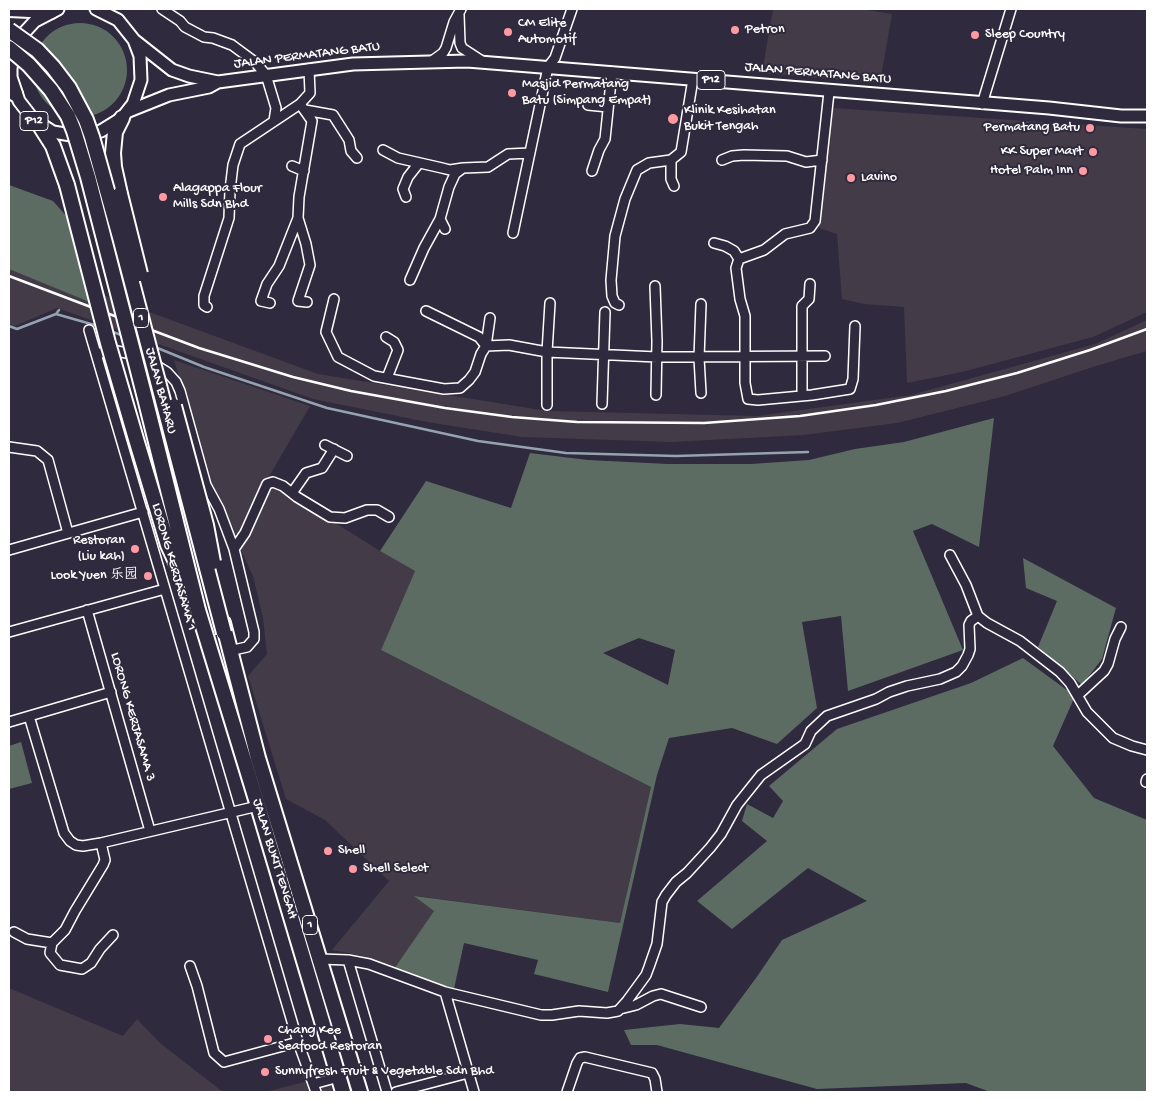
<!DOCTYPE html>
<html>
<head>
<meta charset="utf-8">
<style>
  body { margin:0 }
  #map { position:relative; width:1156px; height:1101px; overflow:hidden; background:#2f2a3d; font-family:"Gochi Hand",sans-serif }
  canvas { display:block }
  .frame { position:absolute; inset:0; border:10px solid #fff; pointer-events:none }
</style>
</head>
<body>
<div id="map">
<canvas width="1156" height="1101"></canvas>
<div class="frame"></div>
</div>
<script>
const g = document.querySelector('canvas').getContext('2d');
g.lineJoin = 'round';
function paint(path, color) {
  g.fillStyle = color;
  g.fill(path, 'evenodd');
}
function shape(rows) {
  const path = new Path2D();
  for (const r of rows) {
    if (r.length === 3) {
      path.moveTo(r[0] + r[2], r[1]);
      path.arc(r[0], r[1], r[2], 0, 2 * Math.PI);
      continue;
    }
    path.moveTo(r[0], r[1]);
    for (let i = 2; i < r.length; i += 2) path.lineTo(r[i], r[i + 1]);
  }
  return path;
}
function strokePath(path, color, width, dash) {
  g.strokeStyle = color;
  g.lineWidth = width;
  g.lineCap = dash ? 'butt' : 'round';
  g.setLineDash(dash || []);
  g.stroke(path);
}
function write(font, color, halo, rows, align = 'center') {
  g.font = font + ' "Gochi Hand","LXGW WenKai TC",sans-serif';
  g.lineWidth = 4;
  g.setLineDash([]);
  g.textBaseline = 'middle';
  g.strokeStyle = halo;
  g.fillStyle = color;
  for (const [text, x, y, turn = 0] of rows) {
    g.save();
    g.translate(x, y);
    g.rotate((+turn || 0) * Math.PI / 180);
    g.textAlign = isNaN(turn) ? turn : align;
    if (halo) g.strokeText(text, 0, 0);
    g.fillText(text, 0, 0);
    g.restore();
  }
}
const built = shape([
  [773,9,861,9,892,14,880,83,762,73],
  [833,108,1147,129,1147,312,1093,337,962,372,907,383,904,307,864,304,842,299,837,234,819,228],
  [9,257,84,288,318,374,547,411,757,416,911,395,1095,344,1147,320,1147,351,1099,365,1005,396,897,423,804,435,672,442,522,437,427,422,313,399,57,308,15,326,9,324],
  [174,360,310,406,267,480,380,551,415,571,381,650,651,787,620,923,416,896,435,910,394,969,363,956,332,950,389,881,325,820,286,799,248,676,267,654,263,618,253,576,211,486],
  [9,988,123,1036,137,1019,160,1043,223,1092,9,1092],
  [328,1076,333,1092,265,1092]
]);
const green = shape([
  [80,70,47],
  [9,185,53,201,69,219,92,303,9,269],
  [994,418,979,547,932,524,913,531,963,650,848,691,841,616,802,622,817,708,777,744,732,728,669,738,657,775,608,992,534,974,538,960,464,943,454,989,394,969,434,911,414,896,620,923,651,787,381,650,415,571,380,551,426,481,511,508,530,453,588,460,668,464,751,464,809,460,855,449,904,442],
  [639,638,675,650,668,685,603,653],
  [1023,558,1116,608,1102,659,1082,685,1038,647,1057,601,1026,588],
  [1023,658,1075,696,1053,746,1094,798,1147,820,1147,1092,990,1092,966,1083,817,1089,657,1045,631,1045,624,1030,680,1024,719,1028,756,978,782,940,867,901,808,868,732,929,697,901,767,841,742,821,747,804,773,818,783,801,769,786,837,729,971,683],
  [21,742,32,783,9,789,9,746]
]);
const stream = shape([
  [56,314,98,326],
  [9,326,17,329,56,314,59,310],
  [110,331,124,336],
  [155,347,204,367,327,408,478,441,566,453,676,456,808,452]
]);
const minor = shape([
  [162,9,180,21,185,27,204,37,213,38,232,45,255,62,266,75,276,108,274,121],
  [459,15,460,43,462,48,482,61],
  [432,61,443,53,446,48,454,22,461,9],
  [300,104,312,121,299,197,298,218,306,244,310,265,298,301,307,302],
  [982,104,1011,9],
  [588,105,608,107],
  [305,110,333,115,349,140,351,151,357,158],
  [383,150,398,158,442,168,450,170,463,168],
  [722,160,732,156,744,155,787,156,806,162,822,160],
  [292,166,304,171],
  [592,171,599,150,605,139,612,72],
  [674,186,671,179,671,160,681,152,693,79],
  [406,197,403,189,408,177,419,163],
  [445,229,440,219,449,187,455,174,463,168,488,167,508,154,530,153],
  [513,233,548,67,555,58,572,9],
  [714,243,725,246,734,251,739,259,736,268,740,299,745,316,745,383,748,399,758,400,812,395,850,389,853,379,855,326],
  [739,259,764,250,785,234,810,228,815,221,829,92],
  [410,280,424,248,440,219],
  [655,286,657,341,656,395],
  [334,299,326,332,338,357,374,376,444,389,460,388,469,380,475,372,481,354,486,346,490,318],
  [270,303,261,301,267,284,279,266,298,218],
  [701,304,699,358,701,393],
  [619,305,615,303,612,296,611,280,615,236,625,199,637,170,649,163,671,160],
  [207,307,204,305,204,296,229,218,230,190,233,165,240,144,300,104,310,93,309,69],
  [426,311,479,337,486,346],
  [89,330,298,1042,316,1092],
  [386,337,394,342,398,350,387,378],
  [486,346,509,345,547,352,657,357,825,356],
  [97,355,105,351,112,350,141,356,167,372,176,382,180,391,206,485,219,509,234,549,254,632,254,639,247,647,229,651],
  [802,395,802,306,809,299,810,284],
  [602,404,605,312],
  [547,405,547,352,550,303],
  [325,445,347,456],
  [9,447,37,451,48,460,68,533],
  [292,493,306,473,322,468,334,449],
  [234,549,245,533,267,484,273,482,283,486,297,497,330,517,345,518,367,510,377,510,389,517],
  [9,550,143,512],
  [950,555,966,585,978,616,987,623,1020,641,1060,672,1070,683,1087,712,1113,738,1132,746,1147,750],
  [87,610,150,831],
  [9,632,165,589],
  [1078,695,1104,671,1108,664,1115,639,1121,627],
  [29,716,64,833,70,841,76,845,83,846,101,843,258,806],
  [9,722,111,692],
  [1146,782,1147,779],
  [101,843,105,860,103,865,75,911,65,930,52,943,50,953,60,965,82,969,91,963,100,949,113,935],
  [14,932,27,939,52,943],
  [320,959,348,960,369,964,445,992,541,1015,552,1015,579,1011,607,1013,618,1011,627,1001,646,975,649,967,657,944,662,902,666,895,676,882,687,873,710,848,721,834,737,805,761,775,805,744,811,731,827,716,876,699,889,692,907,686,940,679,956,672,962,666,968,655,970,649,969,625,971,621,978,616],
  [348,960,387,1092],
  [190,966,197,986,214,1053,224,1062,298,1042],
  [445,992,474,1092],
  [620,1009,636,1005,653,996,661,994,701,1007],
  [313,1084,339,1077],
  [396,1092,468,1073],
  [567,1092,577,1063,580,1058,585,1057,652,1073,655,1079,657,1092]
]);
const major = shape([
  [58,9,35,21,23,34,15,50,11,68,11,77,19,101,33,119,53,132,77,136,101,131,122,118,133,104,141,80,140,56,134,40,118,20,96,9],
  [134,40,172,70,189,76,218,82,353,64,467,61,1049,108,1121,116,1147,116],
  [129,111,169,95,209,87,218,82]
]);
const highway = shape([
  [9,9,51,11],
  [9,83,15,94],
  [39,124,53,146,67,185],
  [120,194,114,167,113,153,115,132,122,118],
  [198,610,258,806,343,1092],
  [223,623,258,758,360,1092]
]);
const rail = shape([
  [9,276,199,348,293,377,351,391,445,408,512,417,577,422,704,423,800,416,876,405,946,391,1017,373,1090,350,1147,329]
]);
const highwayBridge = shape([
  [9,30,37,50,53,67,69,88,86,120,92,137,120,237,224,633],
  [9,48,29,65,51,90,68,116,74,131,88,177,145,398,198,610],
  [67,185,108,343,136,439,168,545,184,579],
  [120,194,140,274],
  [174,406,206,525,213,562]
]);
const markers = [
  [735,30,5,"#ff9aa2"],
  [508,32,5,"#ff9aa2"],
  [975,35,5,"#ff9aa2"],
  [512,93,5,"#ff9aa2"],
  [673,119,6,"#ff9aa2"],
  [1090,128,5,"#ff9aa2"],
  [1093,152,5,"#ff9aa2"],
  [1083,171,5,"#ff9aa2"],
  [851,178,5,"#ff9aa2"],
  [163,197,5,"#ff9aa2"],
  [135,549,5,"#ff9aa2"],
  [148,576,5,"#ff9aa2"],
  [328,851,5,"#ff9aa2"],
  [353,869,5,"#ff9aa2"],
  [268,1039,5,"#ff9aa2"],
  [265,1072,5,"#ff9aa2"]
];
const shields = [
  [711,80,28],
  [34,121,28],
  [141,318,15],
  [310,925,15]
];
const shieldNames = [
  ["P12",711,80],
  ["P12",34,121],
  ["1",141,318],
  ["1",310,925]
];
const poiNames = [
  ["CM Elite",518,24],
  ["Automotif",518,40],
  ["Petron",745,30],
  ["Sleep Country",985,35],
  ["Masjid Permatang",522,85],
  ["Batu (Simpang Empat)",522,101],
  ["Klinik Kesihatan",684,111],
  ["Bukit Tengah",684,127],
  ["Permatang Batu",1080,128,"right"],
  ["KK Super Mart",1083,152,"right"],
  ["Hotel Palm Inn",1073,171,"right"],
  ["Lavino",861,178],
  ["Alagappa Flour",173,189],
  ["Mills Sdn Bhd",173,205],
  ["Restoran",125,541,"right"],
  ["(Liu kah)",125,557,"right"],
  ["Look Yuen 乐园",138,576,"right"],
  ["Shell",338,851],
  ["Shell Select",363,869],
  ["Chang Kee",278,1031],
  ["Seafood Restoran",278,1047],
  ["Sunnyfresh Fruit & Vegetable Sdn Bhd",275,1072]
];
const streetNames = [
  ["JALAN PERMATANG BATU",307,56,-7],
  ["JALAN PERMATANG BATU",818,74,5],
  ["JALAN BAHARU",160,391,75],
  ["LORONG KERJASAMA 1",173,567,74],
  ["LORONG KERJASAMA 3",132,717,74],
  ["JALAN BUKIT TENGAH",274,859,73]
];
paint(built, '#443b48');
paint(green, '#5d6c63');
strokePath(stream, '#95a2af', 2.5);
strokePath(minor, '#fff', 12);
strokePath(major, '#fff', 15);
strokePath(highway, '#fff', 18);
strokePath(minor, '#2f2a3d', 9);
strokePath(major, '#2f2a3d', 11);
strokePath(highway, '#2f2a3d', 14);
strokePath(rail, '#fff', 2.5);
strokePath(highwayBridge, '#fff', 18, []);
strokePath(highwayBridge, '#2f2a3d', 14);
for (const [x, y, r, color] of markers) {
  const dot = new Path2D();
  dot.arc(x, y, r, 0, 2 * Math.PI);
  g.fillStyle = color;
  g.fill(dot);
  strokePath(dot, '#2f2a3d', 2);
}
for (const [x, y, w] of shields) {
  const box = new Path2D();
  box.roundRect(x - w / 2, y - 9.5, w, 19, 4);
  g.fillStyle = '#2f2a3d';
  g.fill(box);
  strokePath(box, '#fff', 1);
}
write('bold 12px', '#fff', null, shieldNames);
write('14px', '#fff', '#2f2a3d', poiNames, 'left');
write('14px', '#fff', '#2f2a3d', streetNames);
</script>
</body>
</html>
